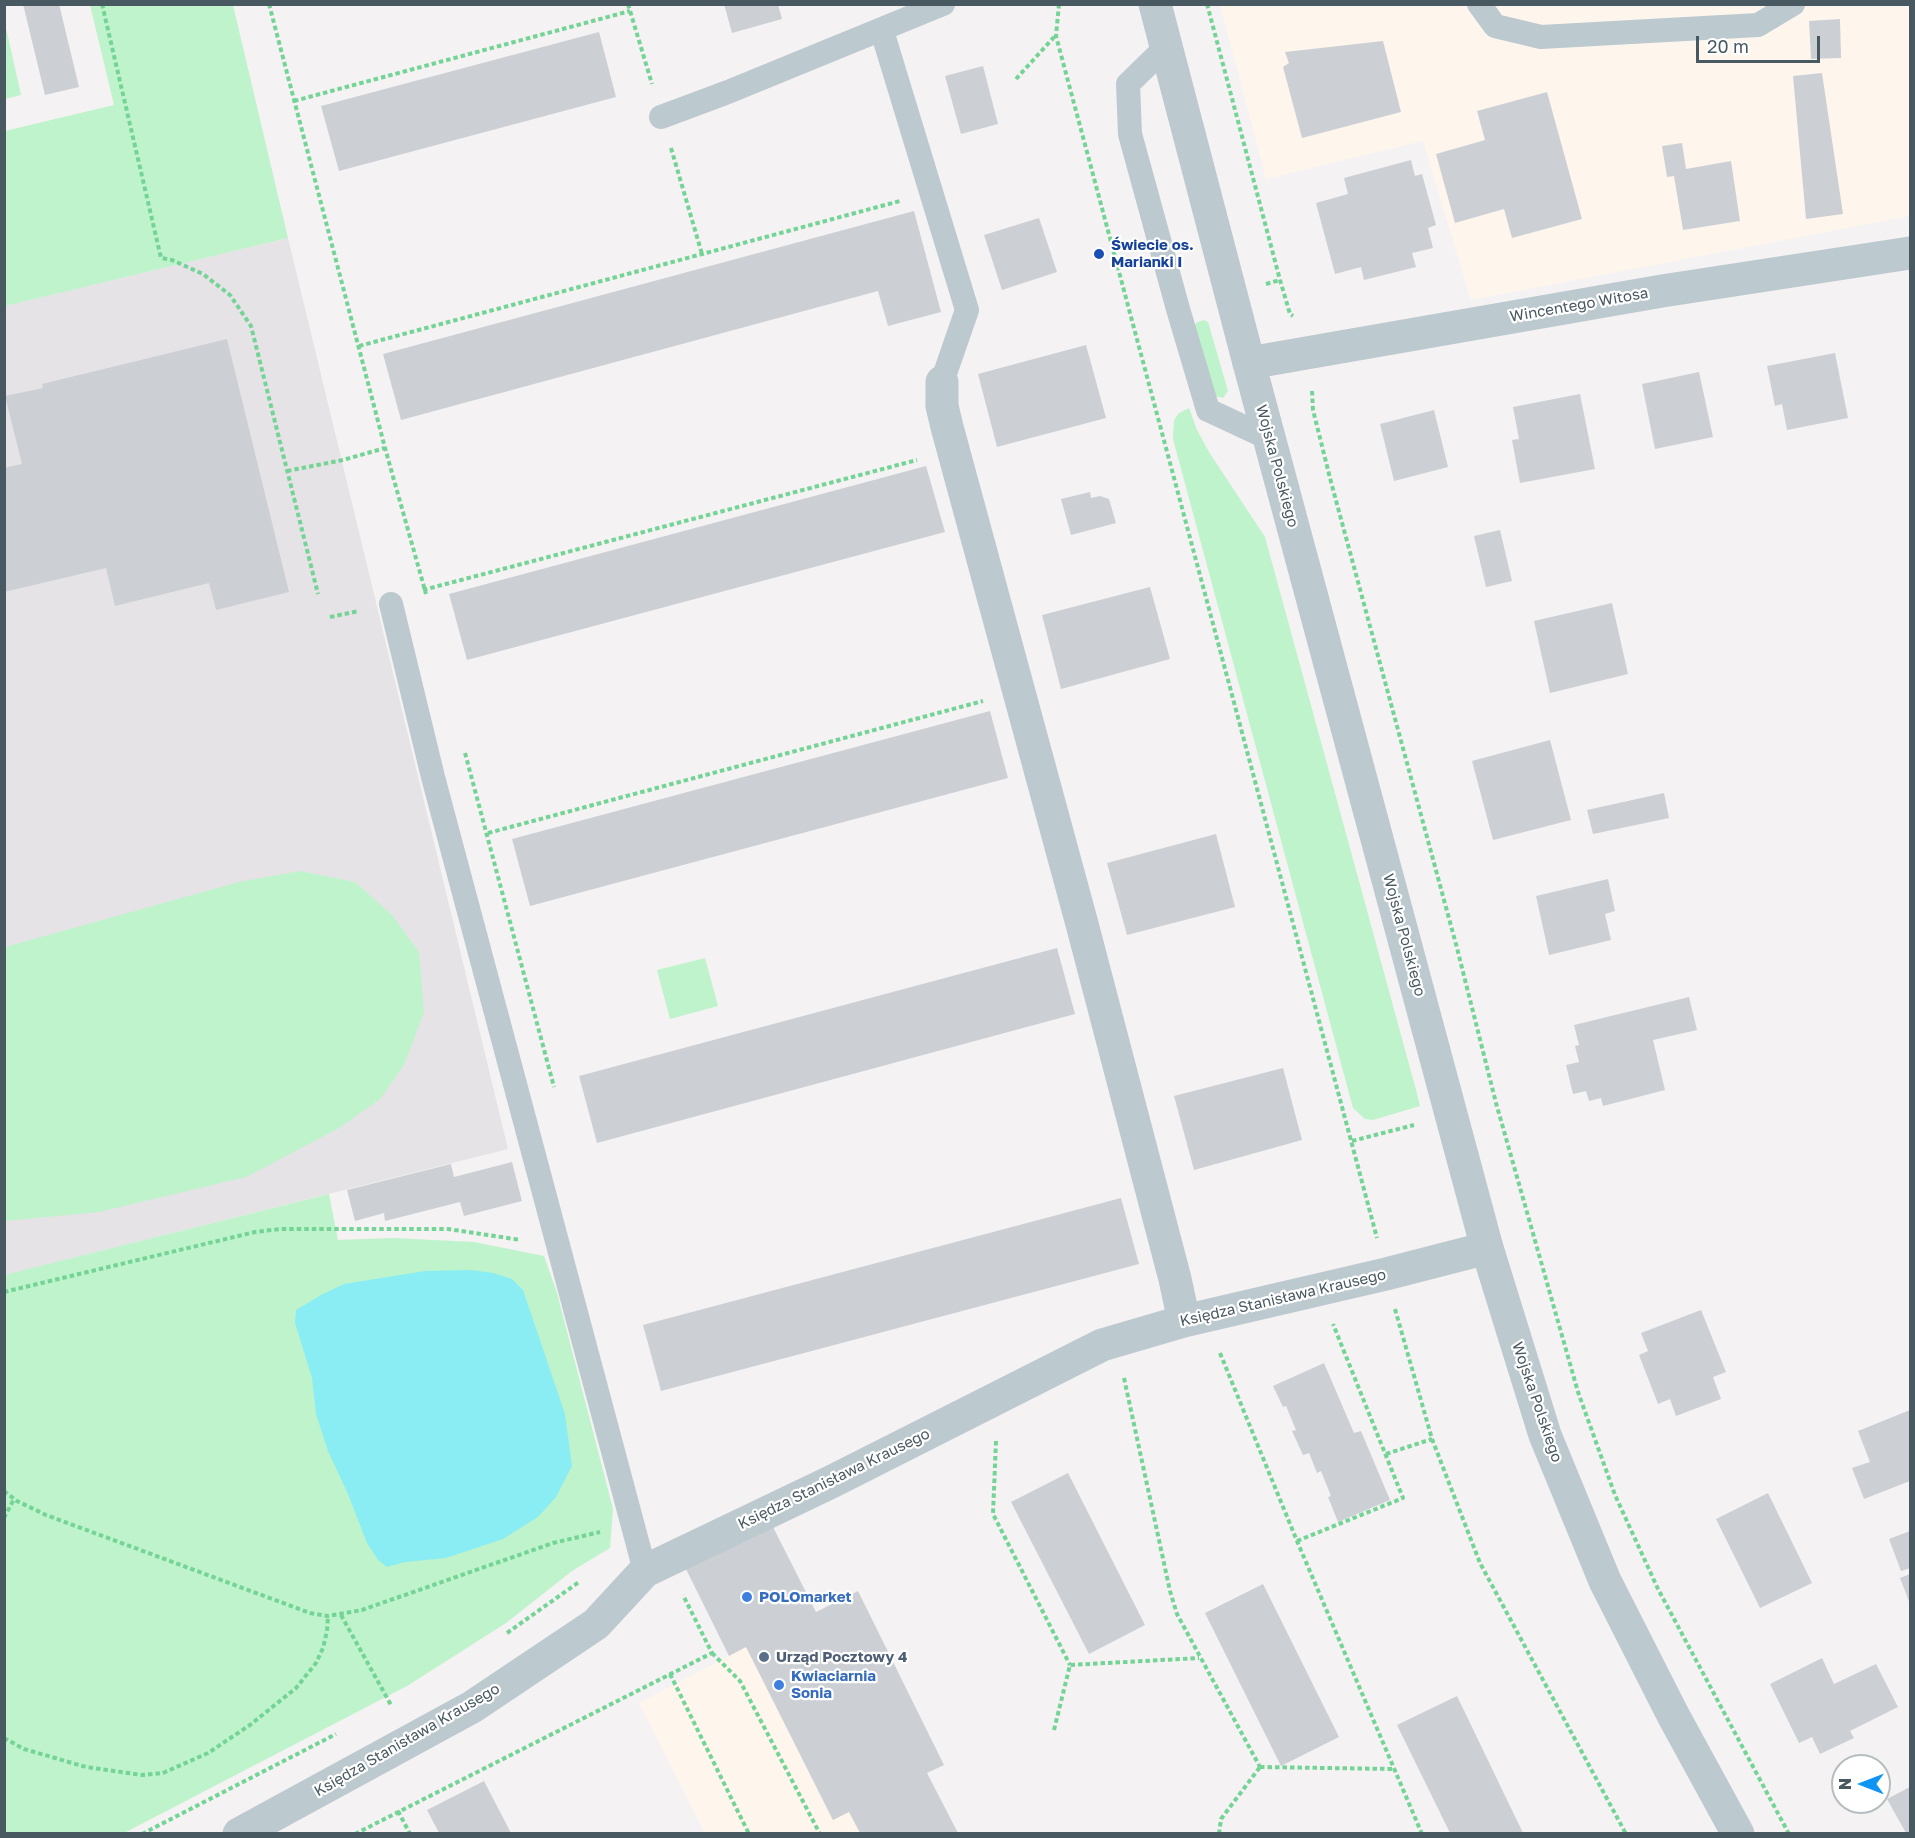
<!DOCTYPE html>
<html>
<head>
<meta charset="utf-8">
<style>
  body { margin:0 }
  #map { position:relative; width:1915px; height:1838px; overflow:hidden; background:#f4f2f2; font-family:"Golos Text",sans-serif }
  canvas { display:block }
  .frame { position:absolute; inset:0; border:6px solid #485961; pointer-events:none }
  .north { position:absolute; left:1831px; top:1754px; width:60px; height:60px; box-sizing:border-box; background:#fff; border:2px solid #b6bdc0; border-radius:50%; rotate:270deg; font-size:16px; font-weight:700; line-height:24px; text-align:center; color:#485961 }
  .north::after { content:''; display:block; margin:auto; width:21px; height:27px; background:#0e95f3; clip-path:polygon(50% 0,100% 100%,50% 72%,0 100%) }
  .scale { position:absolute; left:1696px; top:36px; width:124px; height:27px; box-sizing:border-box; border:3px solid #485961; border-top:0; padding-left:8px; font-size:18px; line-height:21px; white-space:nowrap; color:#485961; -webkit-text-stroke:4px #fff; paint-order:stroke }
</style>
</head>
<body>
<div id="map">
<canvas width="1915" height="1838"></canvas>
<div class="frame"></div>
<div class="north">N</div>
<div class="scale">20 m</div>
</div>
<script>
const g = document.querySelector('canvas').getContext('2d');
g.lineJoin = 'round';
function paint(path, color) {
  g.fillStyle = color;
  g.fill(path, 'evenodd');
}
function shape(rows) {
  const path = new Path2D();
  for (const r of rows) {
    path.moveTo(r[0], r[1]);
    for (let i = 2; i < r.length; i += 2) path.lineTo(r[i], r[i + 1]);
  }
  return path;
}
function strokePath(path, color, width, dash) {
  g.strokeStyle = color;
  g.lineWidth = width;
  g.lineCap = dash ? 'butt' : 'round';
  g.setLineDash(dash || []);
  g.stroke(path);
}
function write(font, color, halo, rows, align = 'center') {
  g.font = font + ' "Golos Text",sans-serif';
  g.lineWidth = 4.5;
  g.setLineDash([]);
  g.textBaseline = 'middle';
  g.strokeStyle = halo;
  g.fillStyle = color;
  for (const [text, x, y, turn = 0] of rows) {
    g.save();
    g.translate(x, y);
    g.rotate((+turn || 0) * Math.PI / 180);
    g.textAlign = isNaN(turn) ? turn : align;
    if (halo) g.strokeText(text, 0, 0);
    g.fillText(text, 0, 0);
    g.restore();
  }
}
const commercial = shape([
  [1220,5,1910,5,1910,216,1471,300,1423,141,1266,179],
  [746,1647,832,1820,849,1812,860,1833,705,1833,639,1703]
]);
const education = shape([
  [288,238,508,1149,5,1275,4,306]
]);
const green = shape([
  [90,5,233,5,288,238,5,306,5,131,114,105],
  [5,23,21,95,5,99,4,99],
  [1204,320,1208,322,1228,391,1223,398,1215,396,1195,326,1196,323],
  [1189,408,1197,430,1209,452,1265,537,1416,1090,1420,1106,1373,1120,1365,1119,1353,1108,1173,439,1174,420,1179,413],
  [300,871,355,882,393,916,419,952,424,1012,404,1065,380,1099,339,1128,246,1177,99,1212,5,1221,5,947,239,882],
  [705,958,718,1006,670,1019,657,970],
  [329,1194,338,1240,393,1238,474,1242,544,1256,557,1293,613,1509,610,1548,572,1571,506,1623,407,1686,124,1833,5,1833,4,1275]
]);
const water = shape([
  [471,1270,493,1273,512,1279,523,1290,565,1414,572,1466,556,1497,538,1517,503,1539,446,1558,405,1562,387,1567,378,1560,367,1543,348,1494,328,1451,316,1414,312,1378,295,1323,296,1310,323,1294,344,1284,425,1271]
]);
const building = shape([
  [23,4,59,4,79,87,45,95],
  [724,4,778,4,782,19,732,33],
  [1840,19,1841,58,1811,59,1809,21],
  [599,32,616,97,339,171,321,106],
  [1383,41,1401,112,1302,138,1283,67,1289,63,1285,52],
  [983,66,998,124,961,134,945,76],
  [1822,73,1843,214,1806,219,1793,76],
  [1547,92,1582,219,1512,238,1504,209,1455,223,1436,154,1485,140,1477,111],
  [1682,143,1686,169,1731,161,1740,221,1683,230,1674,176,1667,177,1662,146],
  [1411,160,1415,176,1422,174,1436,225,1428,228,1433,248,1412,253,1416,267,1364,280,1361,267,1335,274,1316,203,1348,194,1344,178],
  [914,211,941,312,888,326,878,291,401,420,383,354],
  [1039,218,1057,272,1002,290,984,235],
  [227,339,289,592,216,610,209,583,115,606,106,568,4,592,4,468,22,464,5,396,43,388,42,384],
  [1086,345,1106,418,997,447,978,374],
  [1835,353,1848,418,1787,430,1782,404,1775,406,1767,366],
  [1699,372,1713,437,1655,449,1642,384],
  [1580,394,1595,469,1520,483,1512,440,1519,439,1513,407],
  [1434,410,1448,467,1394,481,1380,424],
  [926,466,945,532,467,660,449,594],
  [1090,492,1091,498,1100,496,1109,499,1116,523,1071,535,1061,499],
  [1500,530,1512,581,1486,587,1474,536],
  [1150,587,1170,659,1061,689,1042,615],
  [1612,603,1628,674,1550,693,1534,621],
  [990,711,1008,778,530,906,512,839],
  [1550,740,1571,820,1493,840,1472,761],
  [1664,793,1669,818,1593,834,1587,810],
  [1216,834,1235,907,1127,935,1107,863],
  [1608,879,1615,911,1605,914,1611,940,1549,955,1536,896],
  [1057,948,1075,1014,597,1143,579,1076],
  [1689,997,1697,1030,1653,1040,1665,1090,1603,1106,1601,1098,1589,1101,1586,1091,1573,1094,1566,1065,1579,1062,1575,1046,1579,1045,1574,1025],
  [1283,1068,1302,1140,1194,1170,1174,1096],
  [512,1162,522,1201,464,1216,460,1202,385,1221,384,1213,355,1221,347,1190,451,1164,454,1177],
  [1121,1198,1139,1264,661,1391,643,1325],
  [1701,1310,1726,1372,1713,1377,1721,1399,1676,1416,1670,1399,1658,1404,1639,1355,1648,1351,1641,1333],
  [1324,1363,1354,1433,1361,1431,1390,1500,1338,1522,1328,1497,1331,1496,1321,1471,1317,1473,1309,1453,1303,1455,1292,1431,1296,1430,1286,1406,1283,1407,1273,1386],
  [1910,1410,1910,1481,1864,1499,1852,1468,1870,1462,1858,1431],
  [1068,1473,1145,1625,1089,1654,1011,1502],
  [1768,1493,1812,1583,1760,1608,1716,1519],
  [772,1525,816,1612,858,1591,944,1765,927,1773,958,1833,860,1833,849,1812,833,1820,746,1647,729,1656,686,1569],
  [1910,1531,1910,1568,1901,1571,1889,1539],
  [1910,1574,1910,1604,1900,1578],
  [1263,1584,1339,1737,1281,1766,1205,1613],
  [1822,1658,1834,1684,1876,1664,1898,1707,1850,1731,1854,1738,1820,1754,1812,1737,1799,1743,1770,1684],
  [1457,1696,1523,1833,1450,1833,1397,1725],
  [484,1781,511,1833,439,1833,427,1810],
  [1910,1787,1910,1833,1906,1833,1887,1799]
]);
const path = shape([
  [102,4,161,258,172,260,203,274,230,295,251,326,318,594],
  [269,4,385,448,426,594],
  [628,4,652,84],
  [1059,4,1056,36,1377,1238],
  [1207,4,1280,280,1290,314,1293,316],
  [1016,79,1055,36],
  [294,101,630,11],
  [671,148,702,254],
  [1266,284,1280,280],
  [359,346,900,201],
  [1312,391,1313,410,1331,482,1457,948,1496,1103,1578,1392,1615,1495,1658,1589,1789,1834],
  [287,471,343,460,385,448],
  [423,590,917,460],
  [330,617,359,611],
  [465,753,554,1087],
  [488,833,983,701],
  [1352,1141,1414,1125],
  [4,1292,255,1232,280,1229,448,1229,521,1240],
  [1395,1309,1432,1439,1480,1563,1626,1834],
  [1220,1353,1297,1541,1422,1834],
  [1124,1378,1170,1591,1177,1614,1260,1767],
  [996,1441,993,1514,1070,1665],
  [1386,1454,1432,1439],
  [4,1491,17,1501,46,1515,310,1613,328,1616,362,1610,553,1543,600,1532],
  [4,1518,14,1499],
  [1297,1541,1403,1498,1333,1324],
  [341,1615,391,1705],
  [507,1633,579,1582],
  [712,1653,740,1681,820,1834],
  [670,1674,749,1834],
  [1054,1730,1070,1665,1199,1658],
  [4,1738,24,1749,86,1767,142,1775,163,1773,208,1753,250,1725,296,1688,316,1663,323,1648,327,1631,328,1616],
  [1260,1767,1393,1769],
  [398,1811,410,1834],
  [142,1834,336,1734],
  [355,1834,712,1653,683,1595],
  [1219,1834,1221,1819,1260,1767]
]);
const service = shape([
  [1479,4,1495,26,1541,37,1758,25,1793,4],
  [882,31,967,310,942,382],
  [1166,47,1128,84,1130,134,1178,309,1208,410,1270,439],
  [661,117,728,92,943,4],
  [391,604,433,777,645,1571]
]);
const minor = shape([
  [1249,363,1662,291,1910,253],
  [942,382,942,406,947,427,1082,924,1175,1279,1184,1321],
  [239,1834,472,1707,596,1624,645,1571,831,1482,1102,1345,1184,1321,1386,1274,1487,1248]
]);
const tertiary = shape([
  [1155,4,1249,363,1487,1248,1545,1435,1605,1581,1673,1715,1738,1834]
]);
const markers = [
  [1099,254,6,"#1a4fb4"],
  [747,1597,6,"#3f7fe0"],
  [764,1657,6,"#5c6f8a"],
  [779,1685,6,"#3f7fe0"]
];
const transitNames = [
  ["Świecie os.",1111,245],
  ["Marianki I",1111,262]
];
const streetNames = [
  ["Wincentego Witosa",1579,305,-10],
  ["Wojska Polskiego",1277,466,75],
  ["Wojska Polskiego",1404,935,75],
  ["Księdza Stanisława Krausego",1283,1298,-13],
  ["Wojska Polskiego",1537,1402,71],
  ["Księdza Stanisława Krausego",834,1479,-26],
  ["Księdza Stanisława Krausego",407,1740,-30]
];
const shopNames = [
  ["POLOmarket",759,1597],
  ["Kwiaciarnia",791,1676],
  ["Sonia",791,1693]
];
const serviceNames = [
  ["Urząd Pocztowy 4",776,1657]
];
paint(commercial, '#fef6ed');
paint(education, '#e5e3e5');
paint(green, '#bff3cb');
paint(water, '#8aedf3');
paint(building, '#ccd0d5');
strokePath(path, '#74d496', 4, [4.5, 3]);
strokePath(service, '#bcc9cf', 24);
strokePath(minor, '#bcc9cf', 33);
strokePath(tertiary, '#bcc9cf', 33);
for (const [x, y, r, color] of markers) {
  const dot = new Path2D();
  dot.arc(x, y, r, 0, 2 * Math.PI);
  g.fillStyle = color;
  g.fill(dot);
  strokePath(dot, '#fff', 2);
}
write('bold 15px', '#164399', '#fff', transitNames, 'left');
write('15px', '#485961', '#fff', streetNames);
write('bold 15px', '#366cbe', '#fff', shopNames, 'left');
write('bold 15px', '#4e5e75', '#fff', serviceNames, 'left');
</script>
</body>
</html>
